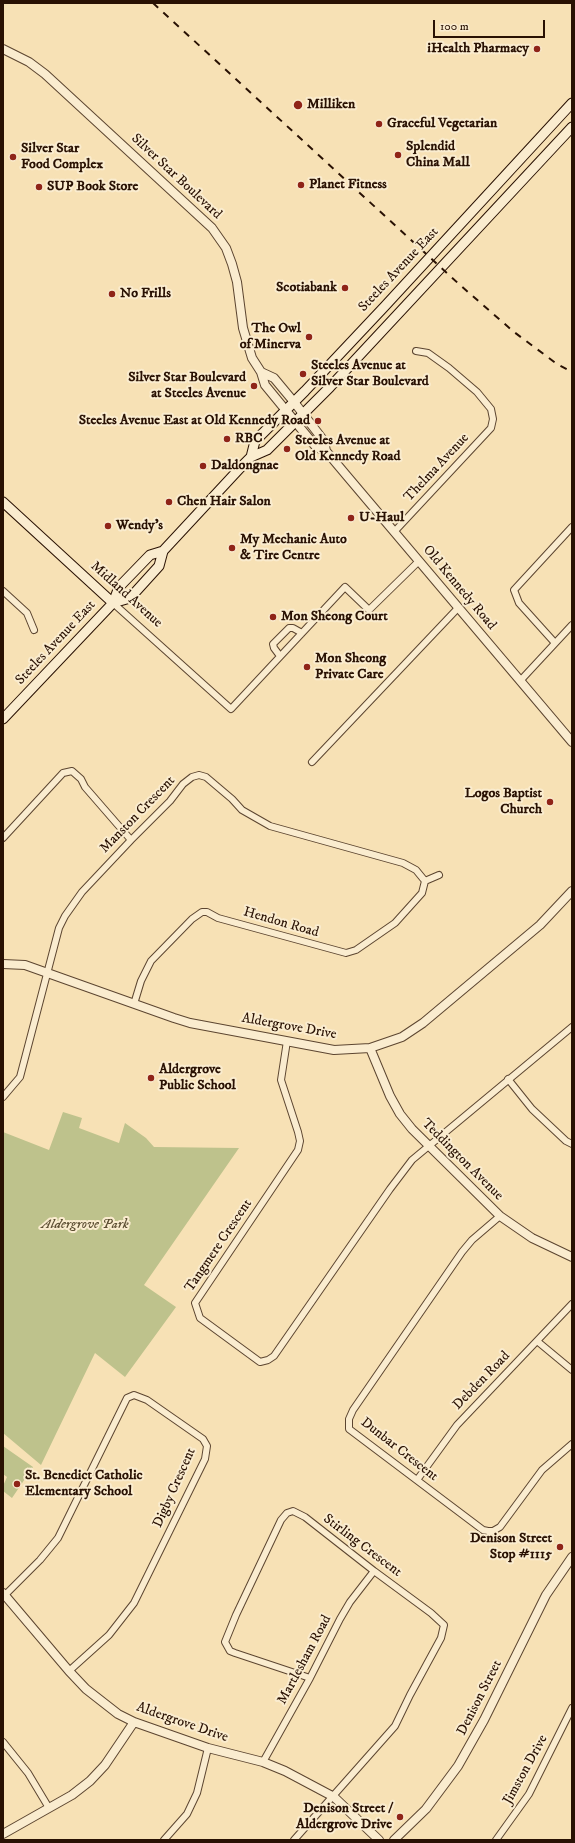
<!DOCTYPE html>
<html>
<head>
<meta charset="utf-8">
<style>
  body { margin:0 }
  #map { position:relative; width:575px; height:1843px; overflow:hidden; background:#f7e1b5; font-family:"IM FELL DW Pica",serif }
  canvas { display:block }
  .frame { position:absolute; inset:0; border:4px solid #291103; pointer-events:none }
  .scale { position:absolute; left:433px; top:20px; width:112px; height:18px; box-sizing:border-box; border:2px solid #291103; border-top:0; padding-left:5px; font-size:12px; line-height:14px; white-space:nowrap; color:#291103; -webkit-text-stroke:3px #faeccf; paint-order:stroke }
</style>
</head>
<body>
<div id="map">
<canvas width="575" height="1843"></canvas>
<div class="frame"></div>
<div class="scale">100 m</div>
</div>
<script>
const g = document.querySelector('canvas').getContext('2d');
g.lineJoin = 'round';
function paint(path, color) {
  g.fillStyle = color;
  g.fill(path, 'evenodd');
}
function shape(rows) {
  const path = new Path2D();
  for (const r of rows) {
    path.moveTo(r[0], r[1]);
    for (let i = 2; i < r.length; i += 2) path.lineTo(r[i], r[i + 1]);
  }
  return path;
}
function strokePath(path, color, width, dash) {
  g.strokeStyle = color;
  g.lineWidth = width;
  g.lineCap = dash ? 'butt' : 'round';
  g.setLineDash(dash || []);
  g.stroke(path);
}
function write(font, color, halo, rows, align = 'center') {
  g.font = font + ' "IM FELL DW Pica",serif';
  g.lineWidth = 4;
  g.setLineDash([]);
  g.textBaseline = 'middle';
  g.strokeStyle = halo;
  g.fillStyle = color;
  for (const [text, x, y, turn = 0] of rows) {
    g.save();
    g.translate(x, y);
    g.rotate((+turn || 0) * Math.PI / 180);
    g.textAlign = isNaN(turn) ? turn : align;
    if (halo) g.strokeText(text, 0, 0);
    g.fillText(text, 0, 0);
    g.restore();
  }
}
const green = shape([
  [63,1112,82,1118,79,1128,119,1143,125,1123,146,1138,154,1147,239,1148,144,1285,176,1307,125,1377,95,1353,41,1465,3,1433,3,1132,49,1150],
  [3,1446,33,1467,12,1498,3,1491,3,1486,7,1477,3,1474]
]);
const minor = shape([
  [394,532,491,428,493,419,491,409,477,392,449,368,428,353,416,351],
  [3,591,27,613,34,630],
  [113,603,231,709,345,587,369,610,419,561],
  [555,643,519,603,514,590,572,527],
  [280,656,274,648,273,644,289,628,293,628,302,633],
  [520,681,572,625],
  [312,762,458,608],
  [3,838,63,773,72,771,81,779,85,787,131,840],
  [425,881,439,875],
  [134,1004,141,981,151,961,192,919,202,912,207,912,218,918,346,953,356,950,395,923,422,893,425,881],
  [287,1041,281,1080,298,1132,300,1141,298,1150,195,1303,200,1318,260,1362,268,1360,274,1356,390,1189,412,1160,572,1027],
  [508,1079,532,1109,566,1141,572,1144],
  [3,1097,20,1077,59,928,65,916,82,892,131,840,170,801,183,784,192,777,199,775,206,777,232,799,242,810,270,826,403,863,416,870,425,881],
  [500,1216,472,1240,462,1252,353,1410,349,1419,349,1429,483,1530,488,1531,493,1531,500,1527,542,1470,572,1444],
  [537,1341,572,1370],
  [417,1480,457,1425,572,1304],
  [5,1595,40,1560,58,1538,127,1398,134,1395,147,1400,203,1439,207,1446,205,1459,134,1603,109,1635,69,1671],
  [3,1742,28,1773,49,1808],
  [263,1762,310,1678,340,1619,350,1602,374,1571],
  [164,1840,187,1814,197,1793,208,1748],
  [294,1840,395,1726,410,1695,441,1638,444,1625,431,1613,374,1571,305,1517,293,1511,287,1513,281,1520,236,1615,225,1642,230,1651,235,1653,310,1678],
  [496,1840,529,1794,572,1708]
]);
const tertiary = shape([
  [3,49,29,62,45,74,212,228,226,248,232,264,237,282,243,328,252,358,261,372,265,385,316,447,326,451,347,476,572,742],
  [261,372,274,378,294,402,324,441,326,451],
  [3,964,25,965,174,1018,190,1023,334,1050,370,1048,402,1037,423,1023,540,925,572,891],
  [370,1048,390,1096,400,1114,412,1129,500,1216,532,1238,572,1257],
  [3,1593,69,1671,86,1689,118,1714,134,1722,208,1748,263,1762,285,1771,334,1797,379,1840],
  [3,1834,72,1795,90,1781,105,1765,134,1722],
  [394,1840,426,1809,458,1766,484,1720,546,1595,572,1557]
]);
const secondary = shape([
  [251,457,255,441,305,391,385,306,572,103],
  [3,502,113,603],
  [113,603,130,598,159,566,163,551,241,467,251,457,267,450,330,387,572,127],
  [3,719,113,603,119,587,150,555,163,551]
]);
const rail = shape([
  [153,3,460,285,514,332,557,364,572,372]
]);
const markers = [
  [537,49,4,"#8f2418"],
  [298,105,5,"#8f2418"],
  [379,124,4,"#8f2418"],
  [398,155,4,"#8f2418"],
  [13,157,4,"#8f2418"],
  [301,185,4,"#8f2418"],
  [39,187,4,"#8f2418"],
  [345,288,4,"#8f2418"],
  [112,294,4,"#8f2418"],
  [309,337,4,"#8f2418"],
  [303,374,4,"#8f2418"],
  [254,386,4,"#8f2418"],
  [318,421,4,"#8f2418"],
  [227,439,4,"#8f2418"],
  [287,449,4,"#8f2418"],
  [203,466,4,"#8f2418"],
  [169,502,4,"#8f2418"],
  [351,518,4,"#8f2418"],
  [108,526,4,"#8f2418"],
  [232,548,4,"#8f2418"],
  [273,617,4,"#8f2418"],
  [307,667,4,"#8f2418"],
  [550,802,4,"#8f2418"],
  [151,1078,4,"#8f2418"],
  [17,1484,4,"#8f2418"],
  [560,1547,4,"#8f2418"],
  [400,1817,4,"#8f2418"]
];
const poiNames = [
  ["iHealth Pharmacy",529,49,"right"],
  ["Milliken",307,105],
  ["Graceful Vegetarian",387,124],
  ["Splendid",406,147],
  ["China Mall",406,163],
  ["Silver Star",21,149],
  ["Food Complex",21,165],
  ["Planet Fitness",309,185],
  ["SUP Book Store",47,187],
  ["Scotiabank",337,288,"right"],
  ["No Frills",120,294],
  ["The Owl",301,329,"right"],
  ["of Minerva",301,345,"right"],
  ["Steeles Avenue at",311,366],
  ["Silver Star Boulevard",311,382],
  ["Silver Star Boulevard",246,378,"right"],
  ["at Steeles Avenue",246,394,"right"],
  ["Steeles Avenue East at Old Kennedy Road",310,421,"right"],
  ["RBC",235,439],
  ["Steeles Avenue at",295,441],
  ["Old Kennedy Road",295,457],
  ["Daldongnae",211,466],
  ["Chen Hair Salon",177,502],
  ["U-Haul",359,518],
  ["Wendy's",116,526],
  ["My Mechanic Auto",240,540],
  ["& Tire Centre",240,556],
  ["Mon Sheong Court",281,617],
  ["Mon Sheong",315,659],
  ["Private Care",315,675],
  ["Logos Baptist",542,794,"right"],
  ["Church",542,810,"right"],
  ["Aldergrove",159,1070],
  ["Public School",159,1086],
  ["St. Benedict Catholic",25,1476],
  ["Elementary School",25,1492],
  ["Denison Street",552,1539,"right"],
  ["Stop #1115",552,1555,"right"],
  ["Denison Street /",392,1809,"right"],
  ["Aldergrove Drive",392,1825,"right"]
];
const streetNames = [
  ["Silver Star Boulevard",176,177,43],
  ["Steeles Avenue East",399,270,-47],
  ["Thelma Avenue",437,468,-47],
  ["Old Kennedy Road",459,588,50],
  ["Midland Avenue",126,595,42],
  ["Steeles Avenue East",56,643,-47],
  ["Manston Crescent",138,815,-46],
  ["Hendon Road",281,923,16],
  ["Aldergrove Drive",289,1027,10],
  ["Teddington Avenue",462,1160,45],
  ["Tangmere Crescent",219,1246,-56],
  ["Debden Road",482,1381,-46],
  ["Dunbar Crescent",399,1450,38],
  ["Digby Crescent",175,1488,-66],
  ["Stirling Crescent",362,1546,37],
  ["Martlesham Road",305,1660,-62],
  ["Denison Street",480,1698,-63],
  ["Aldergrove Drive",182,1723,19],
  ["Jimston Drive",526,1770,-61]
];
const parkNames = [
  ["Aldergrove Park",85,1225]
];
paint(green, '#bec28c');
strokePath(minor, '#5c4530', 8);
strokePath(tertiary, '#5c4530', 10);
strokePath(secondary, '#291103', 11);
strokePath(minor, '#faeccf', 6);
strokePath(tertiary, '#faeccf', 8);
strokePath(secondary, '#faeccf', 9);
strokePath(rail, '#291103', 2, [7, 7]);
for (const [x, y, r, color] of markers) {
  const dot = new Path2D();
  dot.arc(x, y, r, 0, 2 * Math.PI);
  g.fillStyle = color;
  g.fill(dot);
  strokePath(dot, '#faeccf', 1.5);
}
write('bold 14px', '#291103', '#faeccf', poiNames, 'left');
write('14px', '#291103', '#faeccf', streetNames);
write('italic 14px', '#5d4f33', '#faeccf', parkNames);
</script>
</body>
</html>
